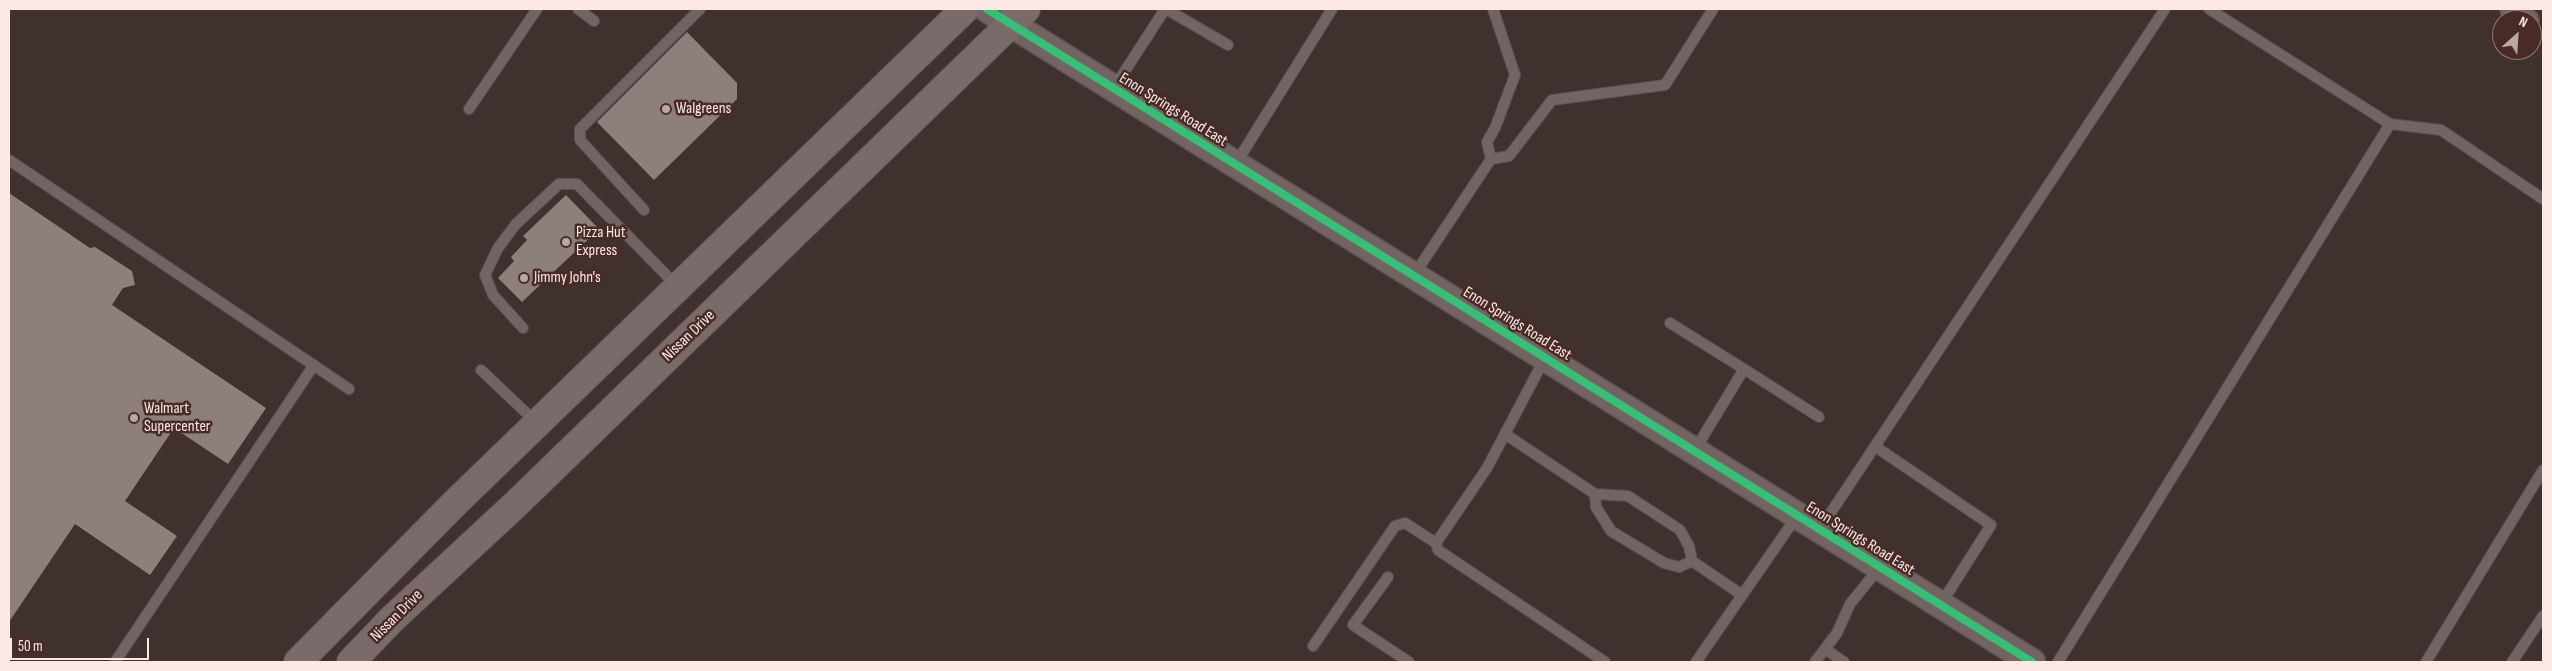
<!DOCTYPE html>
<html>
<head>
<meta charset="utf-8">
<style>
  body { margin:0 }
  #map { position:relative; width:2552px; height:671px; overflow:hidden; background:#40312f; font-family:"Sofia Sans Condensed",sans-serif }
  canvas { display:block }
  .frame { position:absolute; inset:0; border:10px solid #fce8e5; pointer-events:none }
  .north { position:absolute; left:2492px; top:10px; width:50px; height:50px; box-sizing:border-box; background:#482b27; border:1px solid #907773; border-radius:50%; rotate:26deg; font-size:14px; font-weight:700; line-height:20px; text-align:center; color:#fce8e5 }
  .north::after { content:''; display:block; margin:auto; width:18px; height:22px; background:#baa8a5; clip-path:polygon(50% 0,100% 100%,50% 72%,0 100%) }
  .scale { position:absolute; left:10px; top:638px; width:139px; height:22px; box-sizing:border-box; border:2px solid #fce8e5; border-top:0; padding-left:6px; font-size:15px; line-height:18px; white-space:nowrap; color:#fce8e5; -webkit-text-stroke:4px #482b27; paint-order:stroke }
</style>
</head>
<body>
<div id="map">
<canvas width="2552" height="671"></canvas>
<div class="frame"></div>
<div class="north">N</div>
<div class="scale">50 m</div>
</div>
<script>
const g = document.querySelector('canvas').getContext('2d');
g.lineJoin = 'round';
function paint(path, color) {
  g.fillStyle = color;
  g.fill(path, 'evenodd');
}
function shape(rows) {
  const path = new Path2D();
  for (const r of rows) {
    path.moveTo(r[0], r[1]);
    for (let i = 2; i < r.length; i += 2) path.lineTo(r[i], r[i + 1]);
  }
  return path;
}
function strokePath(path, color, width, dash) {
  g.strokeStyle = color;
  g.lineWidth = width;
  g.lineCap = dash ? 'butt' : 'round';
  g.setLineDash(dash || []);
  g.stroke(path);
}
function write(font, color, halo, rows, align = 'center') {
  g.font = font + ' "Sofia Sans Condensed",sans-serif';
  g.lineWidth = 5;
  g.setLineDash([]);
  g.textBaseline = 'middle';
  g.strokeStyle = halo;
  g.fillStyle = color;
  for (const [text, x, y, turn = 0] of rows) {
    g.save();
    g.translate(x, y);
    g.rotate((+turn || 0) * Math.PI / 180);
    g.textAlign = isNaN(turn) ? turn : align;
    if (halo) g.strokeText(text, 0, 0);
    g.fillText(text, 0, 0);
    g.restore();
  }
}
const building = shape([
  [687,32,737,83,737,99,654,180,597,122],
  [9,193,90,248,95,247,132,271,135,285,123,288,112,305,266,408,228,464,174,428,125,501,177,536,150,575,75,524,9,622],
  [566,195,599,229,522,302,498,278,514,261,511,257,527,240,523,236]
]);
const service = shape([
  [578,9,594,21],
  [1166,9,1228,45],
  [2209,9,2390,124,2441,130,2543,199],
  [1114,88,1165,9],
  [469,109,537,9],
  [1491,159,1487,142,1495,128,1515,75,1493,9],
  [9,160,349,389],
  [1235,165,1332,9],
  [644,210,580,140,580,129,700,9],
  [1414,275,1491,159,1509,156,1552,100,1665,85,1713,9],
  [1670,323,1744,369],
  [523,328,493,295,485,275,498,248,516,224,559,184,577,184,677,286],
  [1545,358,1487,468,1436,543,1438,550,1605,662],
  [481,370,537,423],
  [1505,434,1595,494,1628,496,1680,530,1689,546,1692,561,1742,595],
  [1876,447,1991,525,1941,604],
  [1695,450,1744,369,1819,417],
  [1595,494,1596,507,1611,531,1664,563,1679,567,1692,561],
  [1820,529,2165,9],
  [1388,577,1353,625,1409,662],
  [1313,646,1395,526,1405,523,1436,543],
  [1825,649,1844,662],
  [115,662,314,365],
  [1696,662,1797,516],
  [1815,662,1837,633,1850,604,1879,568],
  [2058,662,2390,124],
  [2426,662,2543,470],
  [2512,662,2543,616]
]);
const minor = shape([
  [2511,9,2528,20]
]);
const tertiary = shape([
  [987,9,2032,662]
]);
const primary = shape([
  [298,662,454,504,965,9],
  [351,662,391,620,517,503,1026,9]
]);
const cycleway = shape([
  [987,9,2032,662]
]);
const markers = [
  [666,109,5,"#baa8a5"],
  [566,242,5,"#baa8a5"],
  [524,278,5,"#baa8a5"],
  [134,418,5,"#baa8a5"]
];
const poiNames = [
  ["Walgreens",676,109],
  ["Pizza Hut",576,233],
  ["Express",576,251],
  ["Jimmy John's",534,278],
  ["Walmart",144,409],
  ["Supercenter",144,427]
];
const streetNames = [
  ["Enon Springs Road East",1173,110,32],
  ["Enon Springs Road East",1517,324,32],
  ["Nissan Drive",689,336,-44],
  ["Enon Springs Road East",1860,539,32],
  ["Nissan Drive",397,616,-45]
];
paint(building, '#8d807c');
strokePath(service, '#5e4f4e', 12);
strokePath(minor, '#5e4f4e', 24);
strokePath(tertiary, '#5e4f4e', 29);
strokePath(primary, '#5e4f4e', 30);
strokePath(service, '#716462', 10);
strokePath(minor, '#716462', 21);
strokePath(tertiary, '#716462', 26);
strokePath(primary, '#7a6b6a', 28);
strokePath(cycleway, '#3abd76', 8);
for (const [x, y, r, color] of markers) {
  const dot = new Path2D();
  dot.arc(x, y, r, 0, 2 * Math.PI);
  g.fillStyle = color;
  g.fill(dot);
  strokePath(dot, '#482b27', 2);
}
write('16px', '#fce8e5', '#482b27', poiNames, 'left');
write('16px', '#fce8e5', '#482b27', streetNames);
</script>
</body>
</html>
